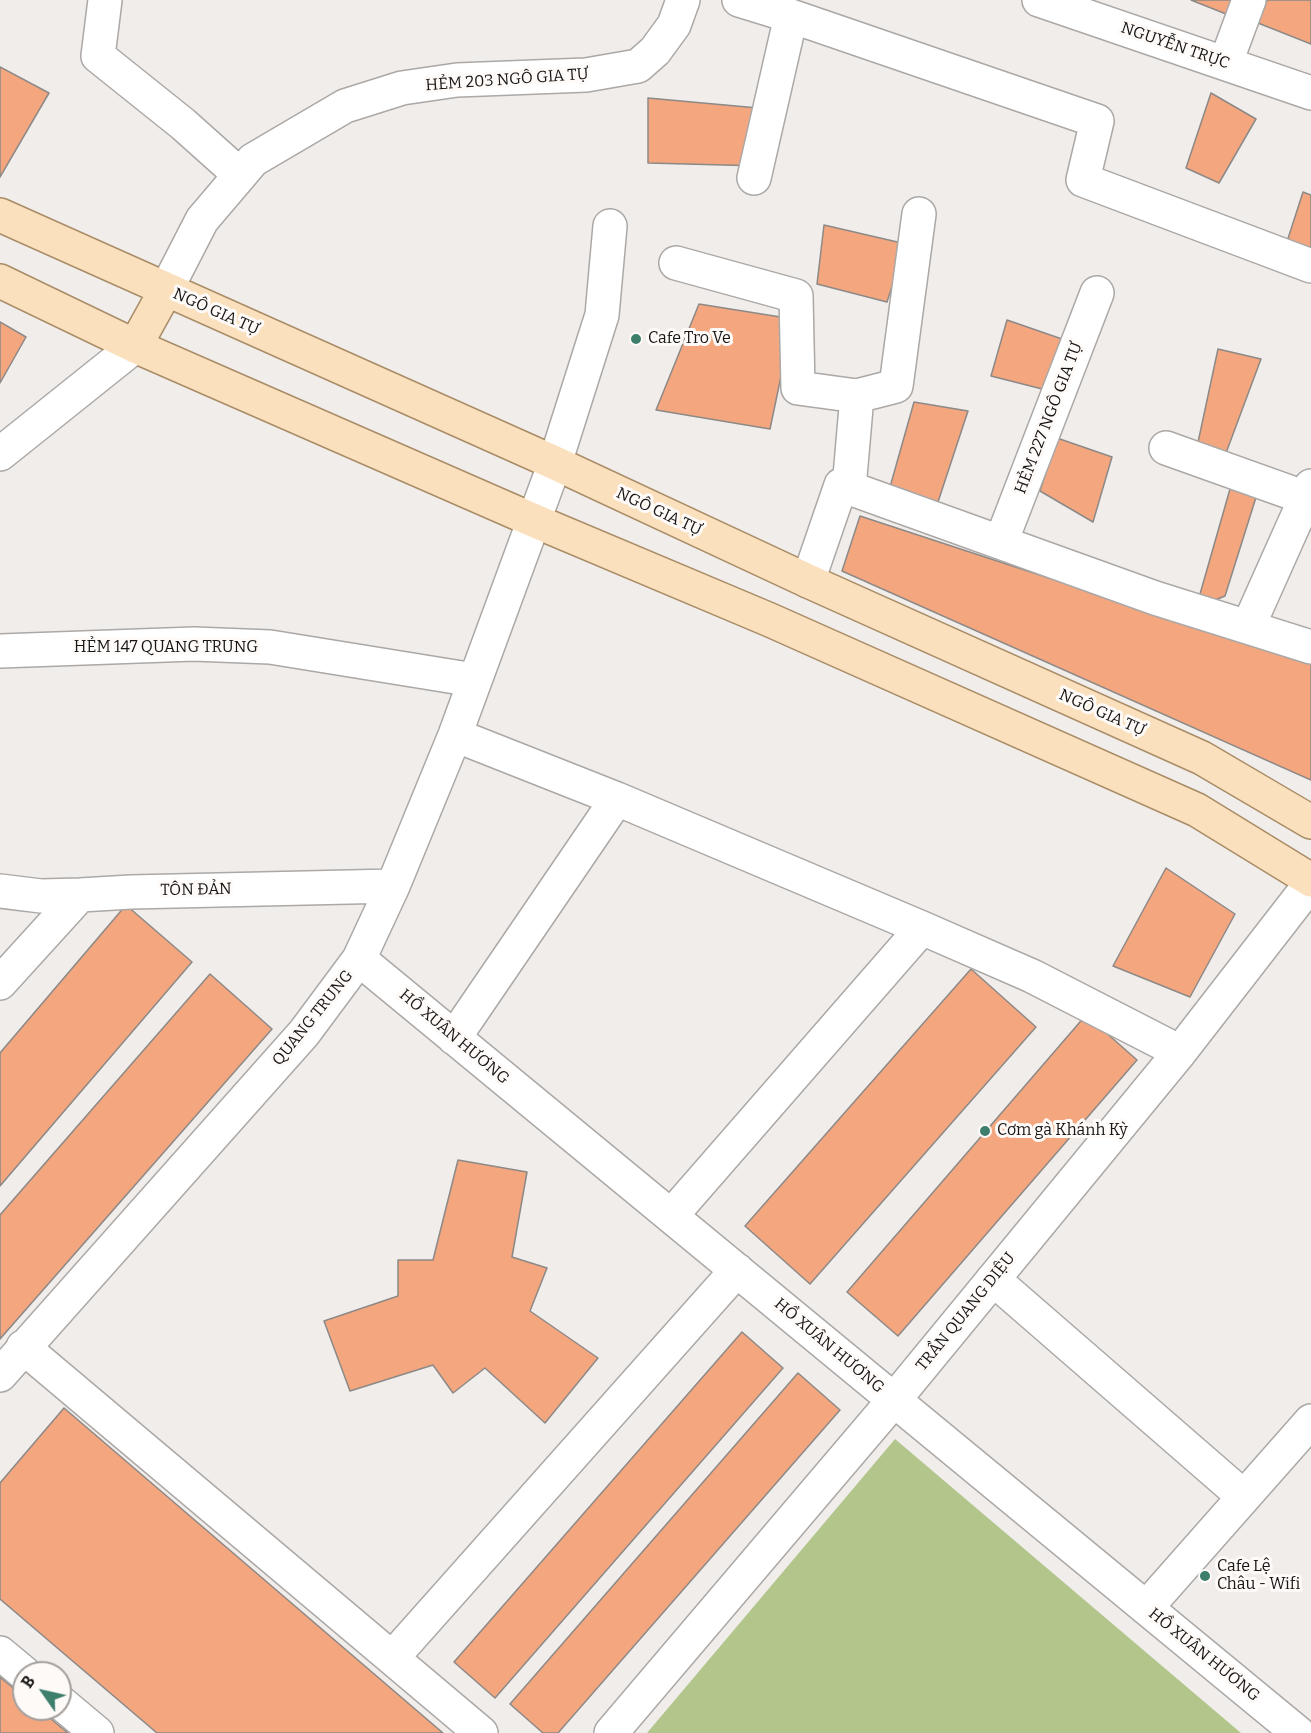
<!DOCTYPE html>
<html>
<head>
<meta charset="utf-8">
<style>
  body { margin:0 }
  #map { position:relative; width:1311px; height:1733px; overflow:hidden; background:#f0edeb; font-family:Bitter,serif }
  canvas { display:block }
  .north { position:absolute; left:12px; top:1661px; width:60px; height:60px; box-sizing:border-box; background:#fefaf8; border:2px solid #a29f9d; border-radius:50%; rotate:304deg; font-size:16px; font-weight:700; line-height:24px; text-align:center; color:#171615 }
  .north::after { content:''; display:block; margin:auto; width:21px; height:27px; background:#3e7e6d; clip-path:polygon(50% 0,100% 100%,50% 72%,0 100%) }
</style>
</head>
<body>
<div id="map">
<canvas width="1311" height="1733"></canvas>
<div class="north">B</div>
</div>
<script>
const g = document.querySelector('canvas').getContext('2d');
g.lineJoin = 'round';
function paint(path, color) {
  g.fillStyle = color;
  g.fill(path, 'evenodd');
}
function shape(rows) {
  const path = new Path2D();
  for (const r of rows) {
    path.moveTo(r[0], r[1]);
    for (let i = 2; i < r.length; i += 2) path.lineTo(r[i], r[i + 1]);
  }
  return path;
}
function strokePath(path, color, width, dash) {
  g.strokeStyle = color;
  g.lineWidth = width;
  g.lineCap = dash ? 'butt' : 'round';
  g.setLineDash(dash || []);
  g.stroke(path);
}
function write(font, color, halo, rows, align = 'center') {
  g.font = font + ' Bitter,serif';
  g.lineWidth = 6;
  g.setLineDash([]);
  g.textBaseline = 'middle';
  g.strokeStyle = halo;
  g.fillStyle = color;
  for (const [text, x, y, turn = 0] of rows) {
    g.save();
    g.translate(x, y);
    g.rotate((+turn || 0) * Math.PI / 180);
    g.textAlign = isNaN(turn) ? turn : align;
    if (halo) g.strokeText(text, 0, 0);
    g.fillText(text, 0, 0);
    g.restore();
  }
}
const green = shape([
  [895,1439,1241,1733,647,1733]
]);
const building = shape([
  [1191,0,1237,0,1231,16,1191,0],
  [1267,0,1311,0,1311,44,1258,23,1267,0],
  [0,67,49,93,0,177,0,67],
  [1211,93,1256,119,1219,183,1186,168,1211,93],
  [648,98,758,108,761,166,648,163,648,98],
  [1303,192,1311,195,1311,264,1283,254,1303,192],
  [824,225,906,244,887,302,817,284,824,225],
  [699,304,793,319,770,429,656,410,699,304],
  [1007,320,1088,348,1058,393,991,376,1007,320],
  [0,322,26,337,0,383,0,322],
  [1218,349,1261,359,1226,453,1197,447,1218,349],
  [914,402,968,411,935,511,890,487,914,402],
  [1057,438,1112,457,1093,522,1040,491,1057,438],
  [1234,475,1258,491,1225,596,1196,608,1234,475],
  [860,516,1311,664,1311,780,842,571,860,516],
  [1166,868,1235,914,1190,997,1113,966,1166,868],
  [126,905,192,962,0,1186,0,1053,126,905],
  [971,969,1036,1027,810,1284,745,1226,971,969],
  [210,974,272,1029,0,1339,0,1215,210,974],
  [1086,1015,1137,1060,898,1336,847,1292,1086,1015],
  [458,1160,527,1172,512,1257,547,1268,530,1311,598,1358,545,1423,485,1368,453,1393,433,1365,350,1391,324,1321,398,1296,398,1260,433,1260,458,1160],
  [742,1332,783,1368,495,1698,454,1662,742,1332],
  [798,1373,840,1410,558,1733,543,1733,510,1704,798,1373],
  [64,1408,443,1733,157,1733,0,1599,0,1483,64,1408],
  [0,1677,24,1697,24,1709,39,1709,68,1733,0,1733,0,1677]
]);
const minor = shape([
  [105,0,98,56,183,124,240,175],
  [739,0,791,16,754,178],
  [1039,0,1311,93],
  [791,16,1097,121,1083,180,1311,266],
  [1226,62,1249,0],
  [676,263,796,296,798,388,857,396],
  [166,290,202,220,253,160,345,106,402,88,457,80,586,75,638,66,655,51,674,25,683,0],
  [1166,448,1306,498],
  [0,454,135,346],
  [849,488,857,396,896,386,919,214],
  [1001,542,1097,293],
  [808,581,841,485,1155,598,1311,647],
  [1248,627,1311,486],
  [0,651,194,644,270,647,474,680],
  [455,735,617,799,922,928,1032,976,1180,1052],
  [0,891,41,896,80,895,131,892,393,886],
  [359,959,1298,1733],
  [0,983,80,895],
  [454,1038,617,799],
  [671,1216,922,928],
  [993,1279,1244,1497],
  [23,1347,481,1733],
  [0,1375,304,1033,359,959,393,886,455,735,555,463,602,315,610,226],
  [1146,1608,1311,1421],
  [0,1653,24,1673],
  [392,1658,737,1270],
  [60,1702,97,1733],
  [611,1733,894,1400,1180,1052,1311,883]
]);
const major = shape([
  [0,215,555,463,808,581,1202,758,1311,822],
  [0,281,135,346,535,521,770,620,1197,810,1311,880],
  [135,346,166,290]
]);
const markers = [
  [636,339,6,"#3e7e6d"],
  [985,1131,6,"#3e7e6d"],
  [1205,1576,6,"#3e7e6d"]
];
const streetNames = [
  ["NGUYỄN TRỰC",1175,46,19],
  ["HẺM 203 NGÔ GIA TỰ",507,80,-4],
  ["NGÔ GIA TỰ",216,312,24],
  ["HẺM 227 NGÔ GIA TỰ",1049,418,-69],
  ["NGÔ GIA TỰ",659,512,25],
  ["HẺM 147 QUANG TRUNG",166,648],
  ["NGÔ GIA TỰ",1102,713,24],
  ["TÔN ĐẢN",196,890,-1],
  ["QUANG TRUNG",313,1018,-51],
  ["HỒ XUÂN HƯƠNG",454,1037,40],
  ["TRẦN QUANG DIỆU",966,1312,-51],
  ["HỒ XUÂN HƯƠNG",829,1346,40],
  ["HỒ XUÂN HƯƠNG",1204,1655,39]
];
const poiNames = [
  ["Cafe Tro Ve",648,339],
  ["Cơm gà Khánh Kỳ",997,1131],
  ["Cafe Lệ",1217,1567],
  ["Châu - Wifi",1217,1585]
];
paint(green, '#b2c68c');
paint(building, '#f4a67f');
strokePath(building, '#8c8987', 1.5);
strokePath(minor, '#aba8a6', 36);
strokePath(major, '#a98c66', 36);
strokePath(minor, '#fff', 33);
strokePath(major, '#fbe0bd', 33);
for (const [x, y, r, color] of markers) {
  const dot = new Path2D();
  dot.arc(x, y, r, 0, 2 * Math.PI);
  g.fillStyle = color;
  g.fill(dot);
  strokePath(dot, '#fefaf8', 2);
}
write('16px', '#171615', '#fefaf8', streetNames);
write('16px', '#171615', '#fefaf8', poiNames, 'left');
</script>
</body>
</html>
